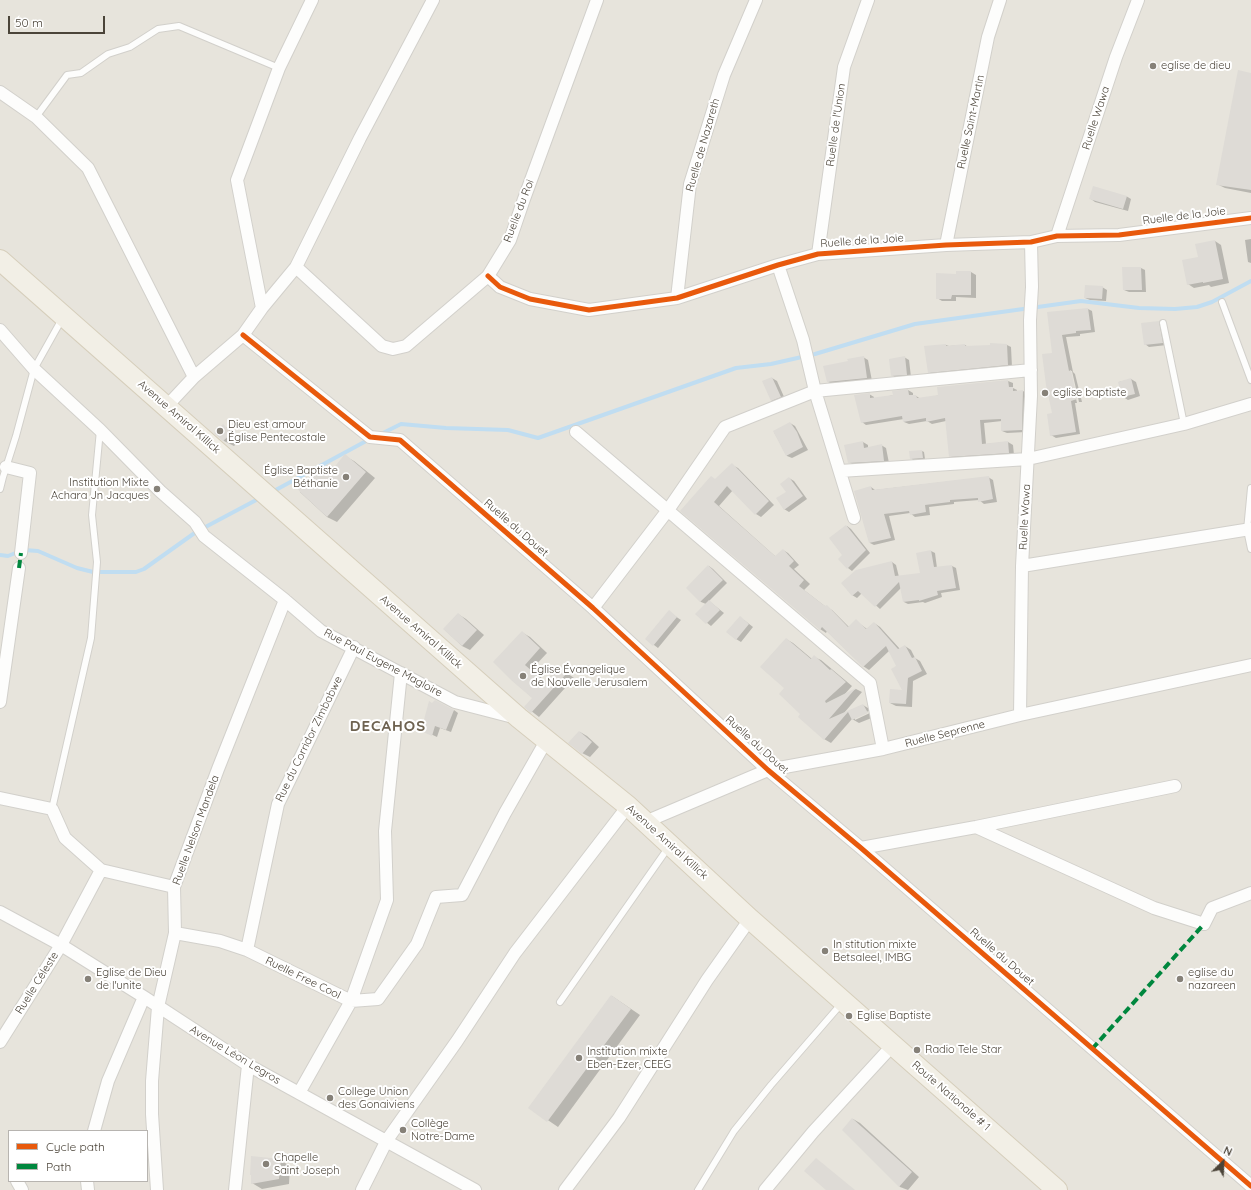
<!DOCTYPE html>
<html>
<head>
<meta charset="utf-8">
<style>
  body { margin:0 }
  #map { position:relative; width:1251px; height:1190px; overflow:hidden; background:#f4f2ee; font-family:Quicksand,sans-serif }
  canvas { display:block }
  .legend { position:absolute; left:8px; top:1130px; width:140px; height:52px; box-sizing:border-box; background:#fff; border:1px solid #b7b4b0; margin:0; padding:5px 7px; list-style:none; font-size:12px; color:#4b4439 }
  .legend li { display:flex; align-items:center; gap:8px; height:20px }
  .legend b { width:20px; border:1px solid #b7b4b0 }
  .north { position:absolute; left:1203px; top:1142px; width:40px; height:40px; -webkit-text-stroke:3px #fff; paint-order:stroke; rotate:24deg; font-size:11px; font-weight:700; line-height:16px; text-align:center; color:#4b4439 }
  .north::after { content:''; display:block; margin:auto; width:14px; height:18px; background:#4b4439; clip-path:polygon(50% 0,100% 100%,50% 72%,0 100%) }
  .scale { position:absolute; left:8px; top:16px; width:97px; height:18px; box-sizing:border-box; border:2px solid #4b4439; border-top:0; padding-left:5px; font-size:12px; line-height:14px; white-space:nowrap; color:#4b4439; -webkit-text-stroke:3px #fff; paint-order:stroke }
</style>
</head>
<body>
<div id="map">
<canvas width="1251" height="1190"></canvas>
<ul class="legend">
<li><b style="height:5px;background:#e8590c"></b>Cycle path</li>
<li><b style="height:5px;background:#00873e"></b>Path</li>
</ul>
<div class="north">N</div>
<div class="scale">50 m</div>
</div>
<script>
const g = document.querySelector('canvas').getContext('2d');
g.lineJoin = 'round';
function paint(path, color) {
  g.fillStyle = color;
  g.fill(path, 'evenodd');
}
function shape(rows) {
  const path = new Path2D();
  for (const r of rows) {
    path.moveTo(r[0], r[1]);
    for (let i = 2; i < r.length; i += 2) path.lineTo(r[i], r[i + 1]);
  }
  return path;
}
function strokePath(path, color, width, dash) {
  g.strokeStyle = color;
  g.lineWidth = width;
  g.lineCap = dash ? 'butt' : 'round';
  g.setLineDash(dash || []);
  g.stroke(path);
}
function write(font, color, halo, rows, align = 'center') {
  g.font = font + ' Quicksand,sans-serif';
  g.lineWidth = 4;
  g.setLineDash([]);
  g.textBaseline = 'middle';
  g.strokeStyle = halo;
  g.fillStyle = color;
  for (const [text, x, y, turn = 0] of rows) {
    g.save();
    g.translate(x, y);
    g.rotate((+turn || 0) * Math.PI / 180);
    g.textAlign = isNaN(turn) ? turn : align;
    if (halo) g.strokeText(text, 0, 0);
    g.fillText(text, 0, 0);
    g.restore();
  }
}
const residential = shape([
  [0,0,1251,0,1251,1190,0,1190],
  [9,1131,147,1131,147,1181,9,1181]
]);
const shadow = shape([
  [1251,74,1251,193,1225,188,1217,184],
  [1126,196,1131,199,1128,211,1095,202,1091,199],
  [1251,239,1251,263,1248,262,1245,240],
  [1215,241,1221,245,1229,283,1211,287,1209,285,1194,288,1188,284,1199,258],
  [1141,268,1145,270,1146,292,1129,292,1124,290],
  [971,272,976,275,976,298,956,297,956,301,942,301,937,298,956,275],
  [1102,287,1107,290,1106,301,1090,300,1085,298],
  [1088,309,1092,311,1095,332,1080,334,1080,336,1066,337,1073,372,1075,374,1082,402,1079,402,1072,371,1070,371,1077,403,1075,403,1080,434,1056,438,1051,435,1053,414,1053,353,1048,313],
  [1159,322,1164,324,1167,345,1149,347,1145,344],
  [946,345,949,346,965,345,968,347,1007,345,1011,347,1012,367,933,375,929,372],
  [863,357,868,360,872,381,833,384,828,382],
  [904,357,909,360,911,377,896,378,892,375],
  [772,378,777,381,785,399,776,403,771,400],
  [1131,379,1136,382,1140,396,1128,400,1123,397,1119,382],
  [1008,381,1013,383,1013,388,1017,390,1017,392,1023,391,1028,394,1026,432,1007,433,1002,431,1002,421,984,423,986,444,1008,442,1013,445,1014,455,955,459,950,456,946,421,932,424,927,421,909,424,904,422,904,419,866,425,862,422,869,394,874,397,874,399,894,395,908,390,913,393,913,396,916,396,921,399],
  [790,423,795,426,808,450,792,458,787,456,774,432],
  [223,426,234,431,241,439,234,446,224,441,216,433],
  [863,442,868,445,868,448,881,445,886,448,889,463,854,465,849,462],
  [922,451,924,452,925,459,913,460,911,458],
  [345,456,354,461,375,478,337,522,327,517,300,492,330,465,335,467],
  [732,465,738,468,774,505,761,517,756,514,733,490,719,506,776,557,783,550,788,553,799,565,794,569,810,584,804,590,826,607,832,610,849,627,856,621,867,629,874,623,880,627,900,649,905,646,911,650,915,658,920,661,927,674,913,681,912,707,896,706,890,703,903,691,898,667,889,651,869,670,863,666,827,631,826,633,820,629,682,511],
  [988,477,993,480,997,502,984,504,979,500,954,502,954,504,929,507,930,515,915,517,910,513,889,516,895,540,874,545,870,543,871,487,875,490],
  [789,478,794,481,807,499,789,512,784,509],
  [847,526,851,529,870,553,852,571,848,568,839,559,844,555],
  [931,551,935,553,937,568,952,566,956,568,960,590,941,593,942,597,925,603,923,602,908,604,904,602,901,588,880,609,862,593,857,598,852,595,892,562,896,565,899,577,921,574],
  [709,566,713,569,727,583,709,601,724,613,711,626,696,614,706,604,701,602,687,588],
  [669,612,681,620,658,648,646,639],
  [458,614,466,619,484,635,470,650,462,646,444,629],
  [744,620,753,627,741,642,736,639],
  [523,633,530,637,547,653,532,669,546,682,558,667,574,678,539,717,526,707,533,698,511,679],
  [786,639,793,643,812,659,814,657,821,660,852,686,844,695,856,689,862,692,844,713,863,705,871,710,855,717,855,720,872,712,874,717,859,723,852,719,831,743,824,739,802,714,786,688],
  [454,710,458,713,451,732,440,728,437,737,422,730],
  [580,732,587,736,599,747,590,757,582,753],
  [612,996,640,1015,558,1127,530,1108],
  [853,1119,860,1123,919,1177,908,1190,900,1187,844,1130],
  [280,1160,290,1166,289,1184,262,1189,252,1183]
]);
const stream = shape([
  [381,434,401,424,446,428,508,430,538,438,736,368,771,364,815,354,915,324,1081,301,1139,308,1175,309,1197,307,1212,302,1251,281],
  [272,492,368,440],
  [24,550,38,551,77,568,93,572,136,572,144,569,196,532,260,498],
  [0,555,8,556,18,552]
]);
const building = shape([
  [1238,70,1251,73,1251,190,1216,185],
  [1093,186,1127,196,1123,209,1089,199],
  [1215,240,1223,279,1203,283,1203,282,1187,285,1182,260,1198,257,1195,244],
  [1122,267,1141,267,1142,290,1123,290],
  [956,271,971,271,971,295,952,295,951,299,936,299,936,273,956,274],
  [1085,285,1103,286,1102,299,1084,298],
  [1088,308,1091,330,1076,331,1076,333,1062,335,1069,371,1071,370,1077,399,1071,401,1076,432,1050,436,1047,414,1052,413,1046,385,1042,354,1052,353,1047,312],
  [1159,321,1163,343,1144,345,1141,323],
  [990,343,1007,344,1008,365,928,373,924,346,946,344,946,346,965,344,965,346,990,345],
  [864,356,867,378,827,382,823,366,848,361,847,359],
  [905,356,907,375,891,376,889,359],
  [772,377,781,397,771,401,762,381],
  [1131,378,1135,394,1122,397,1118,382],
  [1008,380,1009,387,1013,387,1013,391,1023,390,1022,430,1001,431,1001,419,980,420,982,444,1008,441,1009,453,949,457,945,418,926,422,926,418,903,422,902,416,861,423,854,395,870,393,870,398,893,395,892,391,908,389,909,395,916,395,917,398,938,395,937,387],
  [790,422,797,432,803,447,786,456,773,431],
  [223,424,232,433,223,441,214,433],
  [863,441,864,448,882,444,884,461,848,463,844,445],
  [922,450,923,458,910,459,909,451],
  [345,454,366,472,327,517,300,492,296,486,330,463,332,470],
  [732,463,769,501,755,515,727,486,714,502,775,556,783,549,794,561,789,566,804,580,799,586,825,606,827,605,848,627,856,619,866,629,874,622,898,649,905,645,912,658,915,657,922,671,908,678,906,704,889,703,890,689,902,690,891,669,896,666,886,646,863,667,822,627,820,630,680,511,711,476,715,479],
  [989,476,993,499,978,502,978,498,950,500,950,502,925,505,926,512,910,515,909,511,884,514,891,538,869,543,854,491,871,486,872,490],
  [789,477,803,496,784,510,776,498,786,492,780,484],
  [846,525,866,550,847,569,838,559,842,555,829,538],
  [931,550,934,567,952,565,956,588,937,591,938,595,919,601,919,600,903,602,899,582,875,607,858,591,852,596,841,583,856,570,892,561,895,576,920,573,916,553],
  [708,565,723,580,700,602,686,588],
  [709,600,720,610,706,624,695,614],
  [669,610,677,617,653,646,645,639],
  [458,613,477,630,462,646,443,629],
  [740,616,749,624,736,640,726,632],
  [522,631,540,648,525,665,545,682,558,666,567,673,531,713,524,707,532,698,511,680,493,662],
  [786,638,811,659,814,655,830,670,831,669,846,682,825,701,826,703,856,688,829,719,863,704,868,713,852,720,848,712,824,740,798,717,800,714,779,694,784,688,760,667],
  [435,700,454,710,446,730,435,726,432,736,421,731,429,701,432,703],
  [579,731,592,742,582,754,568,743],
  [611,995,631,1009,547,1122,528,1108],
  [852,1118,912,1172,899,1187,842,1130],
  [251,1156,281,1159,279,1179,251,1184,251,1175,250,1175],
  [816,1158,855,1190,826,1190,804,1171]
]);
const lane = shape([
  [36,117,67,75,81,73,108,54,130,47,158,29,179,26,279,68],
  [1222,302,1251,380],
  [1163,323,1184,424],
  [1251,488,1247,530,1251,549],
  [0,489,3,477,16,436,34,369,62,319],
  [52,809,91,638,97,562,92,515,100,430],
  [560,1002,668,848],
  [698,1190,734,1131,771,1085,842,1003]
]);
const street = shape([
  [0,92,36,117,88,168,194,377],
  [1057,236,1116,57,1138,0],
  [946,245,988,37,1000,0],
  [818,254,844,67,868,0],
  [778,265,803,340,815,391,854,518],
  [296,267,382,346,393,349,406,346,488,276,510,240,524,199,597,0],
  [488,276,500,287,530,299,589,310,677,298,778,265,818,254,946,245,1031,242,1057,236,1119,235,1251,218],
  [677,298,690,184,724,75,756,0],
  [262,308,237,180,279,68,312,0],
  [0,330,34,369,100,430,160,491,195,522,204,536,285,600,321,631,455,702,513,717],
  [243,335,370,437,400,440,593,608,768,770,861,848,1251,1186],
  [166,407,194,377,243,335,262,308,296,267,360,138,433,0],
  [576,432,870,683,883,749],
  [6,467,30,473,21,553],
  [840,471,1028,459,1184,424,1251,404],
  [1022,566,1251,529],
  [593,608,668,510,725,427,815,391,1031,370],
  [0,702,19,568],
  [1020,715,1022,566,1031,396,1030,320,1032,287,1031,242],
  [0,798,52,809,65,838,101,870,174,887],
  [645,822,768,770,883,749,1020,715,1251,665],
  [976,827,1154,908,1204,924,1212,908,1251,893],
  [861,848,976,827,1175,786],
  [0,912,61,945,144,997,248,1065,475,1190],
  [175,933,220,941,247,950,351,1001,378,999,417,944,436,897,462,895,505,813,546,741],
  [247,950,278,804,354,647],
  [0,1042,61,945,101,870],
  [299,1093,351,1001,387,900,385,831,401,673],
  [94,1131,108,1081,144,997],
  [17,1181,22,1190],
  [87,1181,88,1190],
  [157,1190,152,1114,152,1081,158,1007,175,933,174,887,218,769,285,600],
  [235,1190,248,1065],
  [362,1190,387,1140,457,1041,515,953,628,806],
  [565,1190,619,1118,707,980,750,919],
  [765,1190,813,1132,893,1045]
]);
const primary = shape([
  [0,260,519,718,628,806,750,919,1057,1190]
]);
const quiet = shape([
  [19,568,21,553],
  [1092,1049,1204,924]
]);
const cycleway = shape([
  [488,276,500,287,530,299,589,310,677,298,778,265,818,254,946,245,1031,242,1057,236,1119,235,1251,218],
  [243,335,370,437,400,440,593,608,768,770,861,848,1251,1186]
]);
const markers = [
  [1153,66,4,"#868178"],
  [1045,393,4,"#868178"],
  [220,431,4,"#868178"],
  [346,477,4,"#868178"],
  [157,489,4,"#868178"],
  [523,676,4,"#868178"],
  [825,951,4,"#868178"],
  [88,979,4,"#868178"],
  [1180,979,4,"#868178"],
  [849,1016,4,"#868178"],
  [917,1050,4,"#868178"],
  [579,1058,4,"#868178"],
  [330,1098,4,"#868178"],
  [403,1130,4,"#868178"],
  [266,1164,4,"#868178"]
];
const poiNames = [
  ["eglise de dieu",1161,66],
  ["eglise baptiste",1053,393],
  ["Dieu est amour",228,425],
  ["Église Pentecostale",228,438],
  ["Église Baptiste",338,471,"right"],
  ["Béthanie",338,484,"right"],
  ["Institution Mixte",149,483,"right"],
  ["Achara Jn Jacques",149,496,"right"],
  ["Église Évangelique",531,670],
  ["de Nouvelle Jerusalem",531,683],
  ["In stitution mixte",833,945],
  ["Betsaleel, IMBG",833,958],
  ["Eglise de Dieu",96,973],
  ["de l'unite",96,986],
  ["eglise du",1188,973],
  ["nazareen",1188,986],
  ["Eglise Baptiste",857,1016],
  ["Radio Tele Star",925,1050],
  ["Institution mixte",587,1052],
  ["Eben-Ezer, CEEG",587,1065],
  ["College Union",338,1092],
  ["des Gonaiviens",338,1105],
  ["Collège",411,1124],
  ["Notre-Dame",411,1137],
  ["Chapelle",274,1158],
  ["Saint Joseph",274,1171]
];
const streetNames = [
  ["Ruelle Wawa",1096,118,-72],
  ["Ruelle Saint-Martin",971,122,-78],
  ["Ruelle de l'Union",836,125,-82],
  ["Ruelle de Nazareth",703,145,-74],
  ["Ruelle du Roi",519,211,-69],
  ["Ruelle de la Joie",1184,216,-7],
  ["Ruelle de la Joie",862,241,-4],
  ["Avenue Amiral Killick",179,417,41],
  ["Ruelle Wawa",1025,517,-87],
  ["Ruelle du Douet",516,528,41],
  ["Avenue Amiral Killick",421,632,41],
  ["Rue Paul Eugene Magloire",383,663,28],
  ["Ruelle Seprenne",945,734,-14],
  ["Rue du Corridor Zimbabwe",309,739,-64],
  ["Ruelle du Douet",757,745,42],
  ["Ruelle Nelson Mandela",196,830,-70],
  ["Avenue Amiral Killick",667,842,42],
  ["Ruelle du Douet",1002,957,41],
  ["Ruelle Free Cool",303,978,26],
  ["Ruelle Céleste",37,983,-58],
  ["Avenue Léon Legros",235,1055,31],
  ["Route Nationale # 1",951,1096,41]
];
const districtNames = [
  ["DECAHOS",388,726]
];
paint(residential, '#e7e4dc');
paint(shadow, '#0003');
strokePath(stream, '#c0ddf1', 4);
paint(building, '#dedbd6');
strokePath(lane, '#d2d0cb', 8);
strokePath(street, '#d2d0cb', 14);
strokePath(primary, '#d6cebb', 22);
strokePath(lane, '#fdfdfc', 6);
strokePath(street, '#fdfdfc', 12);
strokePath(primary, '#f2efe6', 20);
strokePath(quiet, '#00873e', 4, [8, 4]);
strokePath(cycleway, '#e8590c', 5);
for (const [x, y, r, color] of markers) {
  const dot = new Path2D();
  dot.arc(x, y, r, 0, 2 * Math.PI);
  g.fillStyle = color;
  g.fill(dot);
  strokePath(dot, '#fff', 1.5);
}
write('11px', '#4b4439', '#fff', poiNames, 'left');
write('11px', '#4b4439', '#fff', streetNames);
g.letterSpacing = '1px';
write('bold 15px', '#6e6250', '#fff', districtNames);
g.letterSpacing = '0px';
</script>
</body>
</html>
